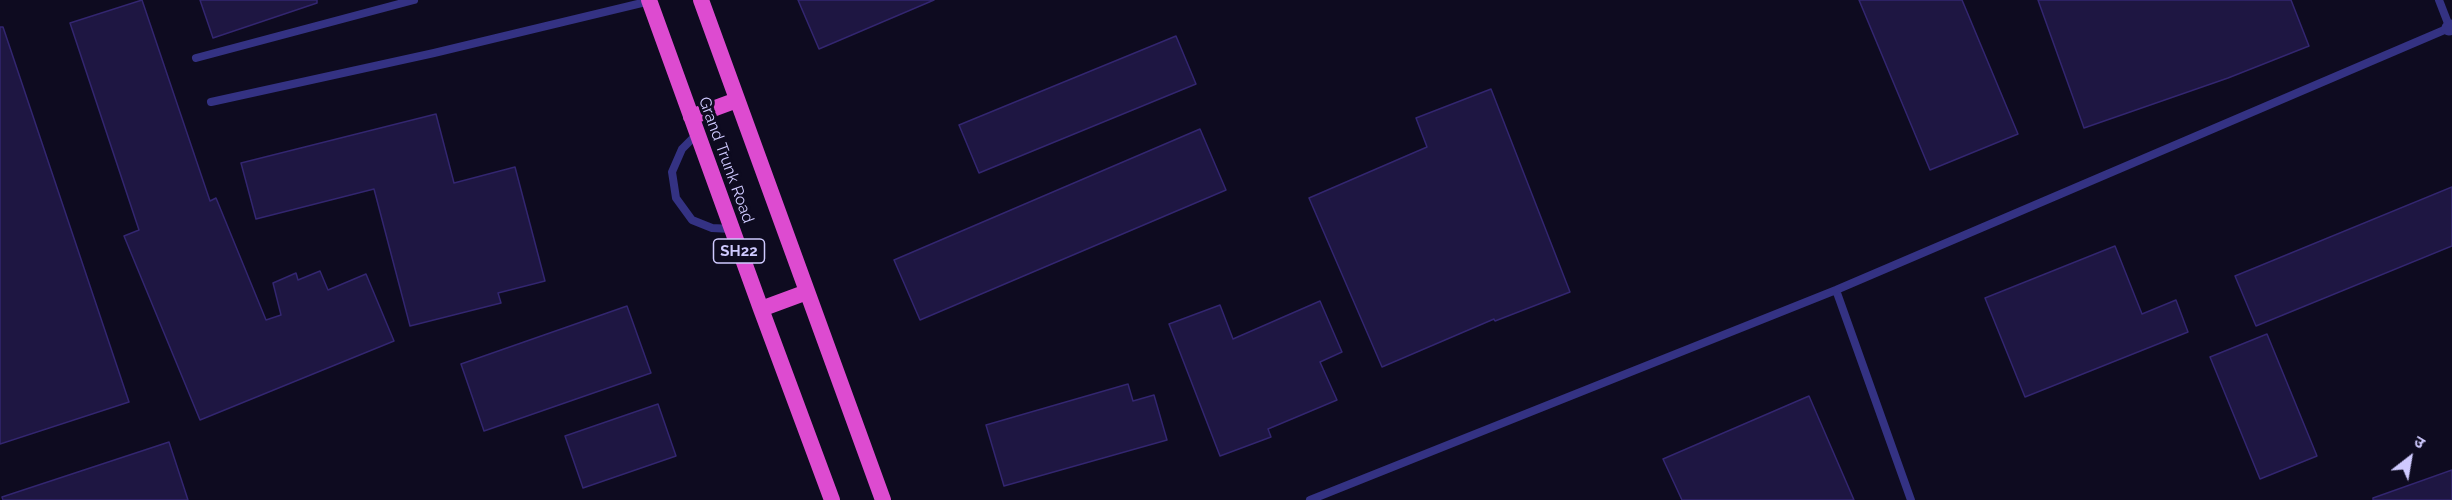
<!DOCTYPE html>
<html>
<head>
<meta charset="utf-8">
<style>
  body { margin:0 }
  #map { position:relative; width:2452px; height:500px; overflow:hidden; background:#0e0b20; font-family:Raleway,"Noto Sans Devanagari",sans-serif }
  canvas { display:block }
  .north { position:absolute; left:2380px; top:428px; width:60px; height:60px; -webkit-text-stroke:4px #0e0b20; paint-order:stroke; rotate:31deg; font-size:16px; font-weight:700; line-height:24px; text-align:center; color:#cfcaff }
  .north::after { content:''; display:block; margin:auto; width:21px; height:27px; background:#cfcaff; clip-path:polygon(50% 0,100% 100%,50% 72%,0 100%) }
</style>
</head>
<body>
<div id="map">
<canvas width="2452" height="500"></canvas>
<div class="north">उ</div>
</div>
<script>
const g = document.querySelector('canvas').getContext('2d');
g.lineJoin = 'round';
function paint(path, color) {
  g.fillStyle = color;
  g.fill(path, 'evenodd');
}
function shape(rows) {
  const path = new Path2D();
  for (const r of rows) {
    path.moveTo(r[0], r[1]);
    for (let i = 2; i < r.length; i += 2) path.lineTo(r[i], r[i + 1]);
  }
  return path;
}
function strokePath(path, color, width, dash) {
  g.strokeStyle = color;
  g.lineWidth = width;
  g.lineCap = dash ? 'butt' : 'round';
  g.setLineDash(dash || []);
  g.stroke(path);
}
function write(font, color, halo, rows, align = 'center') {
  g.font = font + ' Raleway,sans-serif';
  g.lineWidth = 6;
  g.setLineDash([]);
  g.textBaseline = 'middle';
  g.strokeStyle = halo;
  g.fillStyle = color;
  for (const [text, x, y, turn = 0] of rows) {
    g.save();
    g.translate(x, y);
    g.rotate((+turn || 0) * Math.PI / 180);
    g.textAlign = isNaN(turn) ? turn : align;
    if (halo) g.strokeText(text, 0, 0);
    g.fillText(text, 0, 0);
    g.restore();
  }
}
const building = shape([
  [142,0,210,201,216,198,266,320,281,315,273,283,296,273,298,280,320,271,328,290,366,274,394,341,200,420,124,236,139,230,70,23,142,0],
  [200,0,317,0,317,3,213,38,200,0],
  [798,0,934,0,819,49,798,0],
  [1859,0,1962,0,2018,134,1930,170,1859,0],
  [2038,0,2291,0,2309,46,2228,78,2084,128,2038,0],
  [0,27,3,27,129,402,0,444,0,27],
  [1176,36,1196,84,979,173,959,125,1176,36],
  [1491,89,1570,292,1495,321,1494,319,1382,367,1309,198,1427,147,1416,118,1491,89],
  [436,114,454,183,515,167,545,281,498,293,501,303,410,326,374,189,256,219,241,163,436,114],
  [1200,129,1226,190,920,320,894,260,1200,129],
  [2452,187,2452,246,2256,326,2235,276,2452,187],
  [2115,246,2142,314,2176,300,2188,332,2025,397,1985,298,2115,246],
  [1320,301,1342,352,1320,362,1337,400,1268,429,1271,437,1220,456,1169,324,1220,305,1233,339,1320,301],
  [627,306,651,373,484,431,461,364,627,306],
  [2267,334,2317,456,2260,479,2210,357,2267,334],
  [1128,384,1133,401,1154,395,1167,440,1004,486,986,425,1128,384],
  [1809,396,1854,500,1682,500,1663,459,1809,396],
  [658,404,676,456,583,488,565,436,658,404],
  [169,442,188,500,3,500,2,497,169,442],
  [2452,470,2452,500,2373,500,2373,498,2452,470]
]);
const service = shape([
  [2439,0,2451,31],
  [196,58,414,0],
  [211,102,434,53,650,1],
  [697,134,682,149,672,172,676,198,692,220,712,228,732,229],
  [1836,290,1911,500],
  [1310,500,1836,290,2449,28]
]);
const minor = shape([
  [2449,28,2452,27]
]);
const trunk = shape([
  [649,0,761,309,832,500],
  [701,0,883,500],
  [691,117,737,100],
  [761,309,807,292]
]);
const shields = [
  [739,251,51]
];
const shieldNames = [
  ["SH22",739,251]
];
const streetNames = [
  ["Grand Trunk Road",726,160,70]
];
paint(building, '#1e1642');
strokePath(building, '#332670', 1.5);
strokePath(service, '#343283', 8);
strokePath(minor, '#343283', 15);
strokePath(trunk, '#dd4bd0', 16);
for (const [x, y, w] of shields) {
  const box = new Path2D();
  box.roundRect(x - w / 2, y - 12, w, 24, 4.5);
  g.fillStyle = '#0e0b20';
  g.fill(box);
  strokePath(box, '#cfcaff', 1.5);
}
write('bold 15px', '#cfcaff', null, shieldNames);
write('16px', '#cfcaff', '#0e0b20', streetNames);
</script>
</body>
</html>
